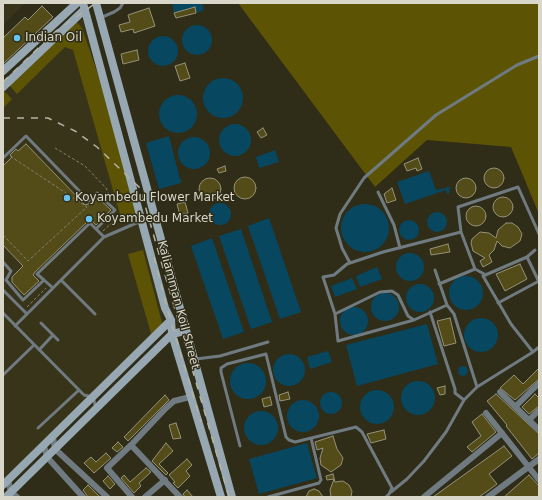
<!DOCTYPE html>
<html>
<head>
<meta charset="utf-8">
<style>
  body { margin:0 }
  #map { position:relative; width:542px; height:500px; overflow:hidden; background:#2f2c17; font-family:"DejaVu Sans",sans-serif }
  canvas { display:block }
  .frame { position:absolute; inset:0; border:4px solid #d8d7ca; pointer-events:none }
</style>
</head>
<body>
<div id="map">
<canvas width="542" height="500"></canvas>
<div class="frame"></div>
</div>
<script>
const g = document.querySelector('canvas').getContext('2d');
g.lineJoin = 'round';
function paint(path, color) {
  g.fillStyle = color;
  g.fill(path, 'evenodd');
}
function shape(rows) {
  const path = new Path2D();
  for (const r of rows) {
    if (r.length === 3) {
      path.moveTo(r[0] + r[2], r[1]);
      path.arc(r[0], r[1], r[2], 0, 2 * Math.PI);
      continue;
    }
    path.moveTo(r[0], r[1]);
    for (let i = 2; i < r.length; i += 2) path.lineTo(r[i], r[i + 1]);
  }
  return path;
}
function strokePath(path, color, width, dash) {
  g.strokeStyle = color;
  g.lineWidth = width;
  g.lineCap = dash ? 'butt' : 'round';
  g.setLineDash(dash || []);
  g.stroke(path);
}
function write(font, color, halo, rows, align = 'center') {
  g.font = font + ' "DejaVu Sans",sans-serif';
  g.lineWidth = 3;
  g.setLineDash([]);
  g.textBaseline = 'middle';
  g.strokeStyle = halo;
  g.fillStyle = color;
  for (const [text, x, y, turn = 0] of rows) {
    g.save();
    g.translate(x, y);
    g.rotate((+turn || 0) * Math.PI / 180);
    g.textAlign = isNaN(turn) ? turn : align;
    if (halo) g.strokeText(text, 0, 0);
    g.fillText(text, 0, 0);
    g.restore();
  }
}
const built = shape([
  [3,3,25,3,3,25],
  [80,17,85,21,166,328,3,483,3,88]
]);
const green = shape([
  [238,3,539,3,539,214,511,147,427,140,375,187],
  [75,20,82,28,137,189,135,215,121,218,73,50,65,47,17,94,9,85],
  [4,91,12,99,3,108,3,92],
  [143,250,162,323,162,326,152,337,128,254]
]);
const water = shape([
  [172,3,202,3,204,10,196,13,194,7,174,13],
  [197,40,15],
  [163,51,15],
  [223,98,20],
  [178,114,19],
  [235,140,16],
  [169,136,181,183,159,189,146,143],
  [194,153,16],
  [275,150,279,162,259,168,256,157],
  [429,171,436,190,450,187,449,194,447,194,446,190,405,204,397,182],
  [220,214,11],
  [365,228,24],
  [437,222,10],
  [269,218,301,312,280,319,248,226],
  [409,230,10],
  [241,229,272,322,251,329,219,236],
  [212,238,244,332,223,339,191,246],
  [410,267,14],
  [377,267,382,279,360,287,356,276],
  [466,293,17],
  [352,278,357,289,335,297,331,286],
  [420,298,14],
  [385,307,14],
  [354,321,14],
  [481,335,17],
  [427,324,438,364,357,386,346,345],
  [328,351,332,362,310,369,307,357],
  [289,370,16],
  [248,381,18],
  [463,371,5],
  [418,398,17],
  [377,407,17],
  [331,403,11],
  [303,416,16],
  [261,428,17],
  [307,443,317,478,259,494,249,459]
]);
const building = shape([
  [42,6,53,17,3,64,3,38,25,17,28,20,42,6],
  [195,7,196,13,176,18,174,13,195,7],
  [149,8,155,26,134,33,133,29,121,32,119,25,130,22,128,15,149,8],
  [137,50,139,60,123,64,121,54,137,50],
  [185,63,190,78,180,81,175,66,185,63],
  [263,128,267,135,261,138,257,132,263,128],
  [26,144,85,205,91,203,97,197,111,210,96,225,91,220,88,221,35,272,33,275,39,281,24,295,12,282,12,277,23,266,3,245,3,166,12,157,10,155,16,149,18,151,26,144],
  [418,158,422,169,417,171,416,168,407,171,404,164,418,158],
  [225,166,226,171,219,173,217,169,225,166],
  [494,178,10],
  [245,188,11],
  [210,189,11],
  [466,188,10],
  [392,188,396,200,387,203,384,194,392,188],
  [503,207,10],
  [185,202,188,213,180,215,177,204,185,202],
  [476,216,10],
  [506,223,512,223,518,227,522,234,520,241,510,248,502,246,497,241,494,250,489,255,492,262,483,267,480,261,485,258,473,251,471,243,472,239,480,232,489,233,496,238,498,230,506,223],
  [448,244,450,252,431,255,430,249,448,244],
  [520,264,527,279,505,291,496,274,520,264],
  [450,318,456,343,444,346,437,321,450,318],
  [539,368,539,379,515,400,500,388,514,375,523,384,539,368],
  [445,386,445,394,440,395,437,388,445,386],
  [288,392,290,399,280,401,279,395,288,392],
  [496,394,539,434,539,453,532,459,506,426,507,425,487,401,496,394],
  [535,394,539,398,539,406,529,414,522,407,535,394],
  [165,395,169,400,128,441,124,437,165,395],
  [270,397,272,405,264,407,262,399,270,397],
  [482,414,496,432,472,452,467,447,481,436,472,422,482,414],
  [176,423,181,438,173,439,169,425,176,423],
  [384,430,386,439,371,443,367,434,384,430],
  [333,436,337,449,343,458,341,465,331,472,321,465,320,458,323,448,317,450,315,442,333,436],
  [118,442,123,447,117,452,112,448,118,442],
  [166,443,173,451,159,464,168,473,166,475,152,461,166,443],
  [504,446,512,456,489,474,497,484,489,490,479,497,433,497,504,446],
  [106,453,111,458,94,473,84,463,91,457,96,462,106,453],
  [187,459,192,465,186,471,190,476,178,488,173,483,175,482,169,475,187,459],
  [146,468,151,472,139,483,141,486,134,493,121,478,124,475,130,482,146,468],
  [333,474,335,482,343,481,349,485,352,491,351,497,331,497,330,490,334,479,327,480,326,476,333,474],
  [529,475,539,486,539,497,504,497,529,475],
  [108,476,115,484,110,489,103,481,108,476],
  [88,485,100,497,88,497,83,490,88,485],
  [314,489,319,491,323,497,306,497,309,491,314,489],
  [187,490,193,497,185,497,183,494,187,490]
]);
const path = shape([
  [55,148,85,166,106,188,112,201],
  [103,231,113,222,115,217],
  [3,235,28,261,87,207,10,156],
  [27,307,46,288]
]);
const lane = shape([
  [100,18,114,12,120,8,123,3],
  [3,158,26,136,89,201,97,193,115,210,96,229],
  [378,192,394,225,400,248],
  [104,237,141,221],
  [535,250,527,257,483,276,511,324,533,352,539,347],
  [527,257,539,282],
  [3,262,11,271,6,280,23,300,44,280,37,274,90,223,104,237,15,326],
  [350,263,342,248,336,228,340,214,364,178,436,115,517,65,539,56],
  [475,269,461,232,458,207,518,187,539,234],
  [435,270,447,305,454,314,477,387,533,352],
  [44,280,53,288],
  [61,280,95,314],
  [439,284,475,269,486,275],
  [3,290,27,314],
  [498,303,539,281],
  [447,305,414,320,408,316,398,295,392,291,380,292,335,314,323,277,334,275,347,264,383,252,461,232],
  [430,312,455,389,455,393,464,400,477,387],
  [3,313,84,395,93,397,96,408],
  [335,314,338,341,414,320],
  [41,323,58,340],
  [39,350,53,335],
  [196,359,220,356,268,342],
  [3,375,34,345],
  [38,428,79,390],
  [240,446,221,372,221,368,227,364,266,354,286,437,289,440,295,442,356,427,362,432,392,488,389,494,386,497],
  [391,492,407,479,424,461,446,432,464,400],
  [268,497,319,483,321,480,311,438]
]);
const street = shape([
  [500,392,539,430],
  [515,407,539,383],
  [486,413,539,480],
  [529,420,539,410],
  [53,437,55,449,107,497],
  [131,445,107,468,132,497],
  [44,446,47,457,83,497],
  [8,480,11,492,17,497],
  [145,497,165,480],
  [180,497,131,445,166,408,174,401,190,397],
  [424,497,502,433],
  [488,497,539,459]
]);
const secondary = shape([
  [83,3,165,308,171,320,172,334,221,497],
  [96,3,232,497],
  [3,71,77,3],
  [3,87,85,9],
  [3,485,171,320],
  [6,497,172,334,185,331]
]);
const rail = shape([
  [3,82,56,31,96,3],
  [3,118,48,118,75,131,97,147,140,188,229,497],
  [154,257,168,311,201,422]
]);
const markers = [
  [17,38,4,"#67c4f0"],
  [67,198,4,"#67c4f0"],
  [89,219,4,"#67c4f0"]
];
const poiNames = [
  ["Indian Oil",25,38],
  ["Koyambedu Flower Market",75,198],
  ["Koyambedu Market",97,219]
];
const streetNames = [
  ["Kaliamman Koil Street",178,305,75]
];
paint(built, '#383419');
paint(green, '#5c5305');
paint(water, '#084760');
paint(building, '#534c18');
strokePath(building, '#95927a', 1);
strokePath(path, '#838170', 1, [3, 2]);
strokePath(lane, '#707b81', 3);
strokePath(street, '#707b81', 6);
strokePath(secondary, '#97a8b2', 8);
strokePath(rail, '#b4b3a4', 1.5, [7, 7]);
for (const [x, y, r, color] of markers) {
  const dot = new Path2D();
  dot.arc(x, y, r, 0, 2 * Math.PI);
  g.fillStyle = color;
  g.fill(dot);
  strokePath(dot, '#2f2c17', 1.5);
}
write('12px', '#d8d7ca', '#2f2c17', poiNames, 'left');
write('12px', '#d8d7ca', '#2f2c17', streetNames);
</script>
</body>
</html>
